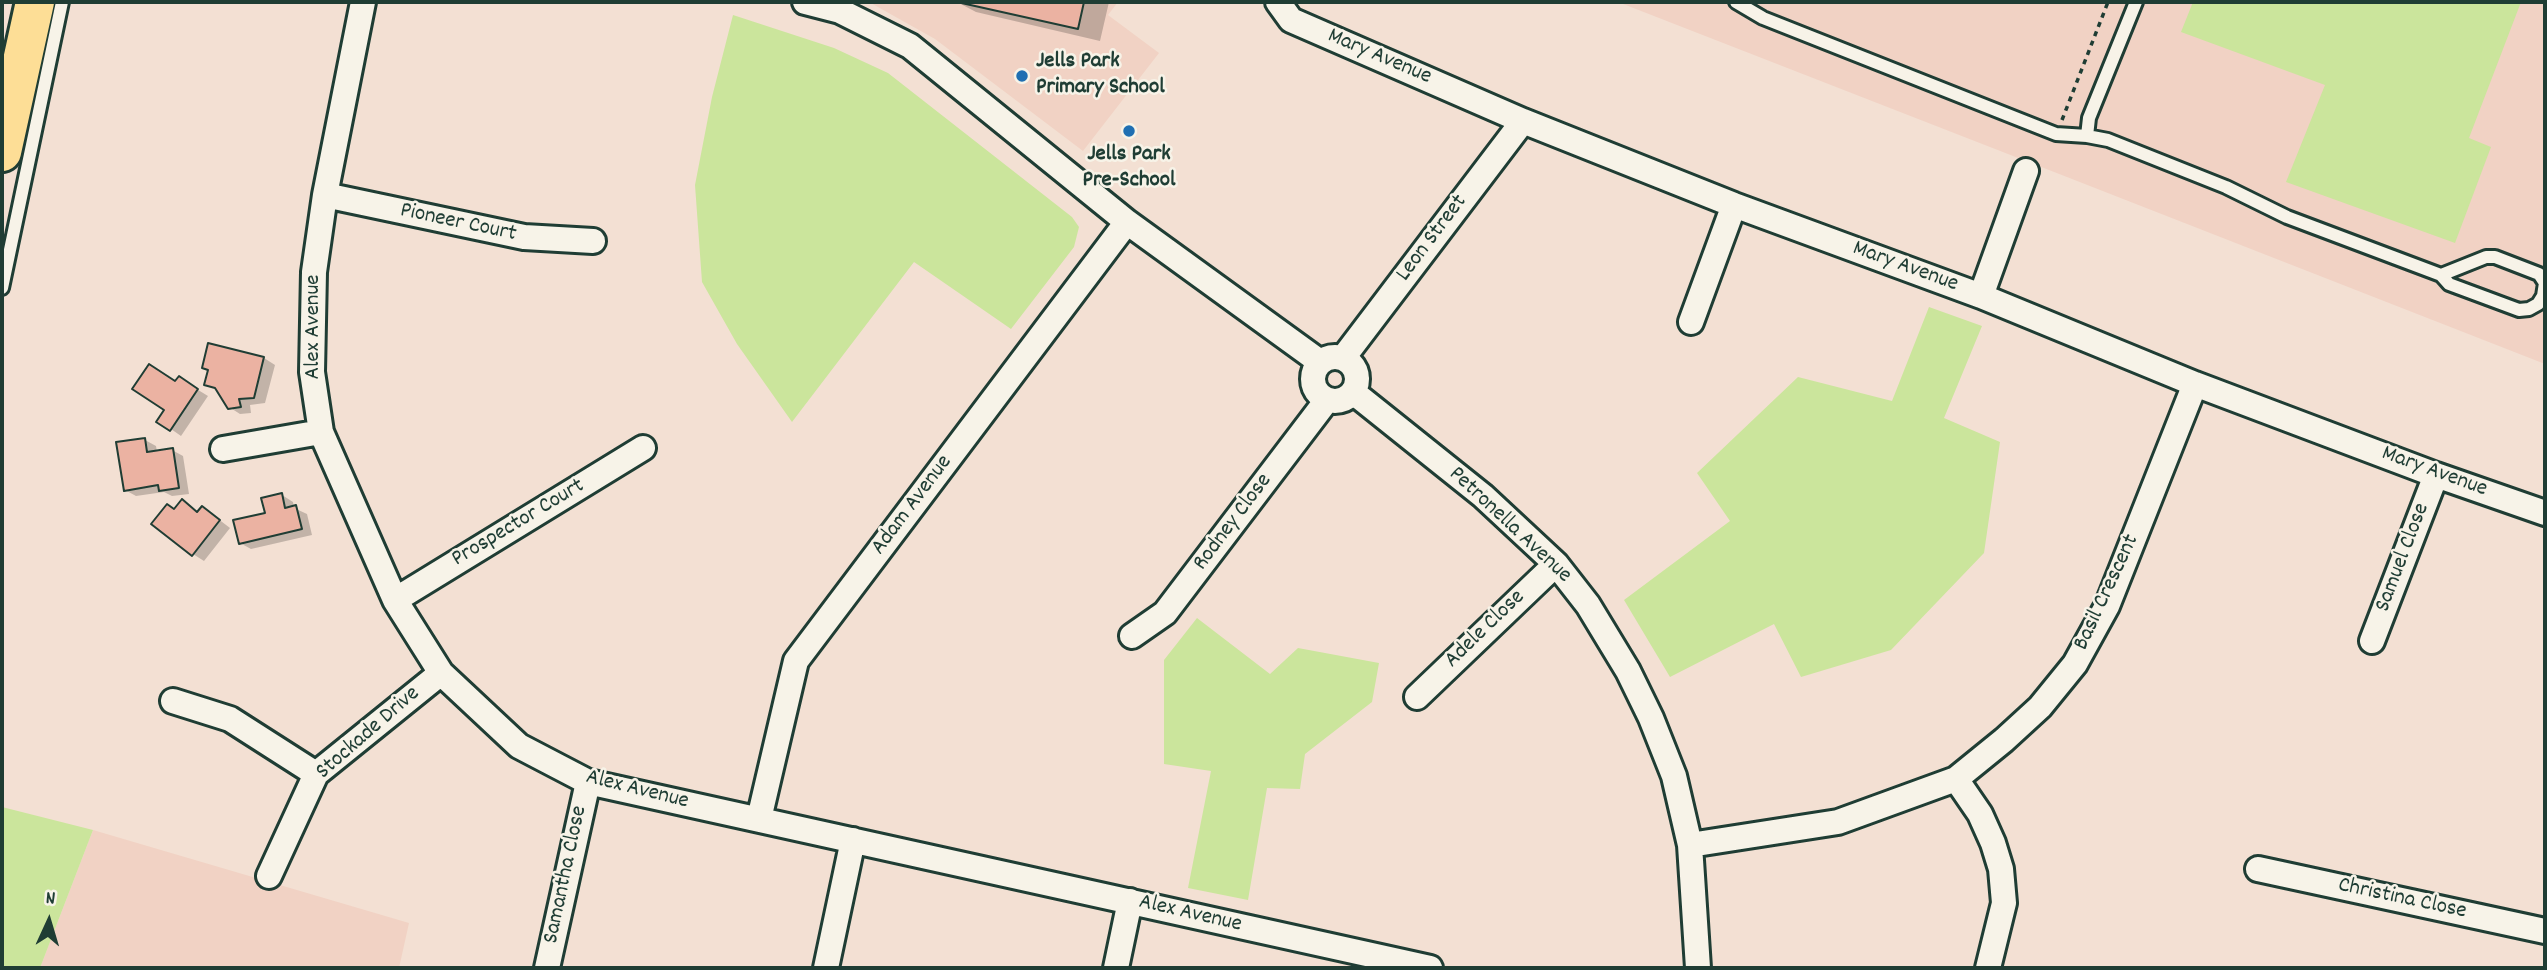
<!DOCTYPE html>
<html>
<head>
<meta charset="utf-8">
<style>
  body { margin:0 }
  #map { position:relative; width:2547px; height:970px; overflow:hidden; background:#f3e0d3; font-family:Dekko,sans-serif }
  canvas { display:block }
  .frame { position:absolute; inset:0; border:4px solid #1f3d34; pointer-events:none }
  .north { position:absolute; left:14px; top:886px; width:70px; height:70px; -webkit-text-stroke:5px #f7f3e8; paint-order:stroke; rotate:4deg; font-size:19px; font-weight:700; line-height:28px; text-align:center; color:#1f3d34 }
  .north::after { content:''; display:block; margin:auto; width:24px; height:32px; background:#1f3d34; clip-path:polygon(50% 0,100% 100%,50% 72%,0 100%) }
</style>
</head>
<body>
<div id="map">
<canvas width="2547" height="970"></canvas>
<div class="frame"></div>
<div class="north">N</div>
</div>
<script>
const g = document.querySelector('canvas').getContext('2d');
g.lineJoin = 'round';
function paint(path, color) {
  g.fillStyle = color;
  g.fill(path, 'evenodd');
}
function shape(rows) {
  const path = new Path2D();
  for (const r of rows) {
    if (r.length === 3) {
      path.moveTo(r[0] + r[2], r[1]);
      path.arc(r[0], r[1], r[2], 0, 2 * Math.PI);
      continue;
    }
    path.moveTo(r[0], r[1]);
    for (let i = 2; i < r.length; i += 2) path.lineTo(r[i], r[i + 1]);
  }
  return path;
}
function strokePath(path, color, width, dash) {
  g.strokeStyle = color;
  g.lineWidth = width;
  g.lineCap = dash ? 'butt' : 'round';
  g.setLineDash(dash || []);
  g.stroke(path);
}
function write(font, color, halo, rows, align = 'center') {
  g.font = font + ' Dekko,sans-serif';
  g.lineWidth = 5;
  g.setLineDash([]);
  g.textBaseline = 'middle';
  g.strokeStyle = halo;
  g.fillStyle = color;
  for (const [text, x, y, turn = 0] of rows) {
    g.save();
    g.translate(x, y);
    g.rotate((+turn || 0) * Math.PI / 180);
    g.textAlign = isNaN(turn) ? turn : align;
    if (halo) g.strokeText(text, 0, 0);
    g.fillText(text, 0, 0);
    g.restore();
  }
}
const built = shape([
  [869,2,1118,2,1108,15,1159,53,1083,151,935,39],
  [1618,2,2545,2,2545,364,2049,170],
  [93,830,409,923,399,968,40,968]
]);
const green = shape([
  [2193,2,2521,2,2469,138,2491,147,2455,243,2286,182,2325,85,2181,32],
  [733,15,834,48,888,73,1072,217,1079,227,1074,247,1011,329,914,262,792,422,737,344,702,282,695,185,712,97],
  [1929,307,1982,326,1944,418,2000,442,1984,553,1891,650,1801,677,1774,624,1670,677,1624,600,1730,521,1697,473,1798,377,1892,401],
  [1197,618,1270,674,1298,648,1379,663,1372,702,1305,754,1300,789,1267,788,1248,900,1188,888,1211,771,1164,764,1164,660],
  [2,807,93,830,40,968,2,968]
]);
const shadow = shape([
  [957,2,1109,2,1100,41,976,12],
  [209,345,264,358,275,365,265,403,250,405,251,413,240,414,229,407,217,390,206,384,210,371,204,368],
  [176,383,190,385,208,396,181,436,171,429,166,410],
  [145,440,156,446,157,452,172,450,183,456,189,494,172,496,164,492,136,496,125,490],
  [282,495,293,502,294,508,307,514,312,535,251,549,240,543],
  [182,502,199,513,213,515,230,528,204,561,193,554,175,511]
]);
const building = shape([
  [957,2,1084,2,1078,29,957,2],
  [208,343,264,357,254,398,239,399,241,407,228,409,215,388,204,385,208,370,202,368,208,343],
  [149,364,175,381,179,376,198,389,170,431,156,422,164,410,132,389,149,364],
  [145,438,147,452,173,448,179,488,159,491,158,485,124,491,116,442,145,438],
  [282,493,285,508,296,505,302,529,239,544,233,520,265,513,261,498,282,493],
  [182,499,197,512,202,506,220,520,192,556,151,524,167,504,174,509,182,499]
]);
const path = shape([
  [2062,120,2108,2]
]);
const lane = shape([
  [1736,2,1763,18,2056,134,2087,136,2089,118,2136,2],
  [2087,136,2108,140,2226,187,2287,217,2441,275,2449,284,2519,310,2529,309,2538,304,2543,296,2545,283,2539,274,2495,257,2486,257,2441,275],
  [2,288,62,2]
]);
const street = shape([
  [363,2,325,195,314,272,312,372,321,432,395,600,441,673,519,746,588,782,1430,968],
  [805,2,840,11,910,46,1127,222,1320,362],
  [1278,2,1291,20,1523,121,1734,205,1981,296,2195,384,2436,475,2545,513],
  [325,195,524,237,593,241],
  [1981,296,2026,171],
  [1691,322,1734,205],
  [1335,379,22],
  [1343,358,1523,121],
  [1353,392,1483,496,1556,564,1588,605,1628,671,1651,718,1674,776,1690,845,1698,968],
  [223,449,321,432],
  [395,600,643,448],
  [1132,636,1165,613,1327,400],
  [2372,641,2436,475],
  [1417,697,1556,564],
  [173,701,230,719,316,774],
  [1956,779,1980,814,1993,843,2001,869,2004,903,1988,968],
  [759,819,796,661,1127,222],
  [1690,845,1838,822,1956,779,2004,740,2040,707,2075,664,2107,606,2195,384],
  [2258,869,2545,931],
  [269,876,316,774,441,673],
  [547,968,588,782],
  [826,968,853,840],
  [1116,968,1130,901]
]);
const primary = shape([
  [2,152,35,2]
]);
const markers = [
  [1022,76,7,"#1f6fb2"],
  [1129,131,7,"#1f6fb2"]
];
const streetNames = [
  ["Mary Avenue",1379,58,23],
  ["Pioneer Court",458,224,12],
  ["Leon Street",1433,239,-53],
  ["Mary Avenue",1905,268,20],
  ["Alex Avenue",315,327,-90],
  ["Mary Avenue",2434,473,20],
  ["Adam Avenue",913,506,-53],
  ["Rodney Close",1234,523,-53],
  ["Prospector Court",519,524,-31],
  ["Petronella Avenue",1509,526,43],
  ["Samuel Close",2404,558,-69],
  ["Basil Crescent",2108,593,-65],
  ["Adele Close",1486,630,-44],
  ["Stockade Drive",369,734,-41],
  ["Alex Avenue",637,791,14],
  ["Samantha Close",567,875,-78],
  ["Christina Close",2402,900,12],
  ["Alex Avenue",1190,915,13]
];
const poiNames = [
  ["Jells Park",1036,63],
  ["Primary School",1036,89],
  ["Jells Park",1129,156,"center"],
  ["Pre-School",1129,182,"center"]
];
paint(built, '#f1d2c4');
paint(green, '#cbe59c');
paint(shadow, '#0003');
paint(building, '#ebb2a2');
strokePath(building, '#1f3d34', 2);
strokePath(lane, '#1f3d34', 18);
strokePath(street, '#1f3d34', 30);
strokePath(primary, '#1f3d34', 44);
strokePath(path, '#1f3d34', 3.5, [5, 5]);
strokePath(lane, '#f7f3e8', 12);
strokePath(street, '#f7f3e8', 24);
strokePath(primary, '#fdde96', 38);
for (const [x, y, r, color] of markers) {
  const dot = new Path2D();
  dot.arc(x, y, r, 0, 2 * Math.PI);
  g.fillStyle = color;
  g.fill(dot);
  strokePath(dot, '#f7f3e8', 2.5);
}
write('23px', '#1f3d34', '#f7f3e8', streetNames);
write('bold 23px', '#1f3d34', '#f7f3e8', poiNames, 'left');
</script>
</body>
</html>
